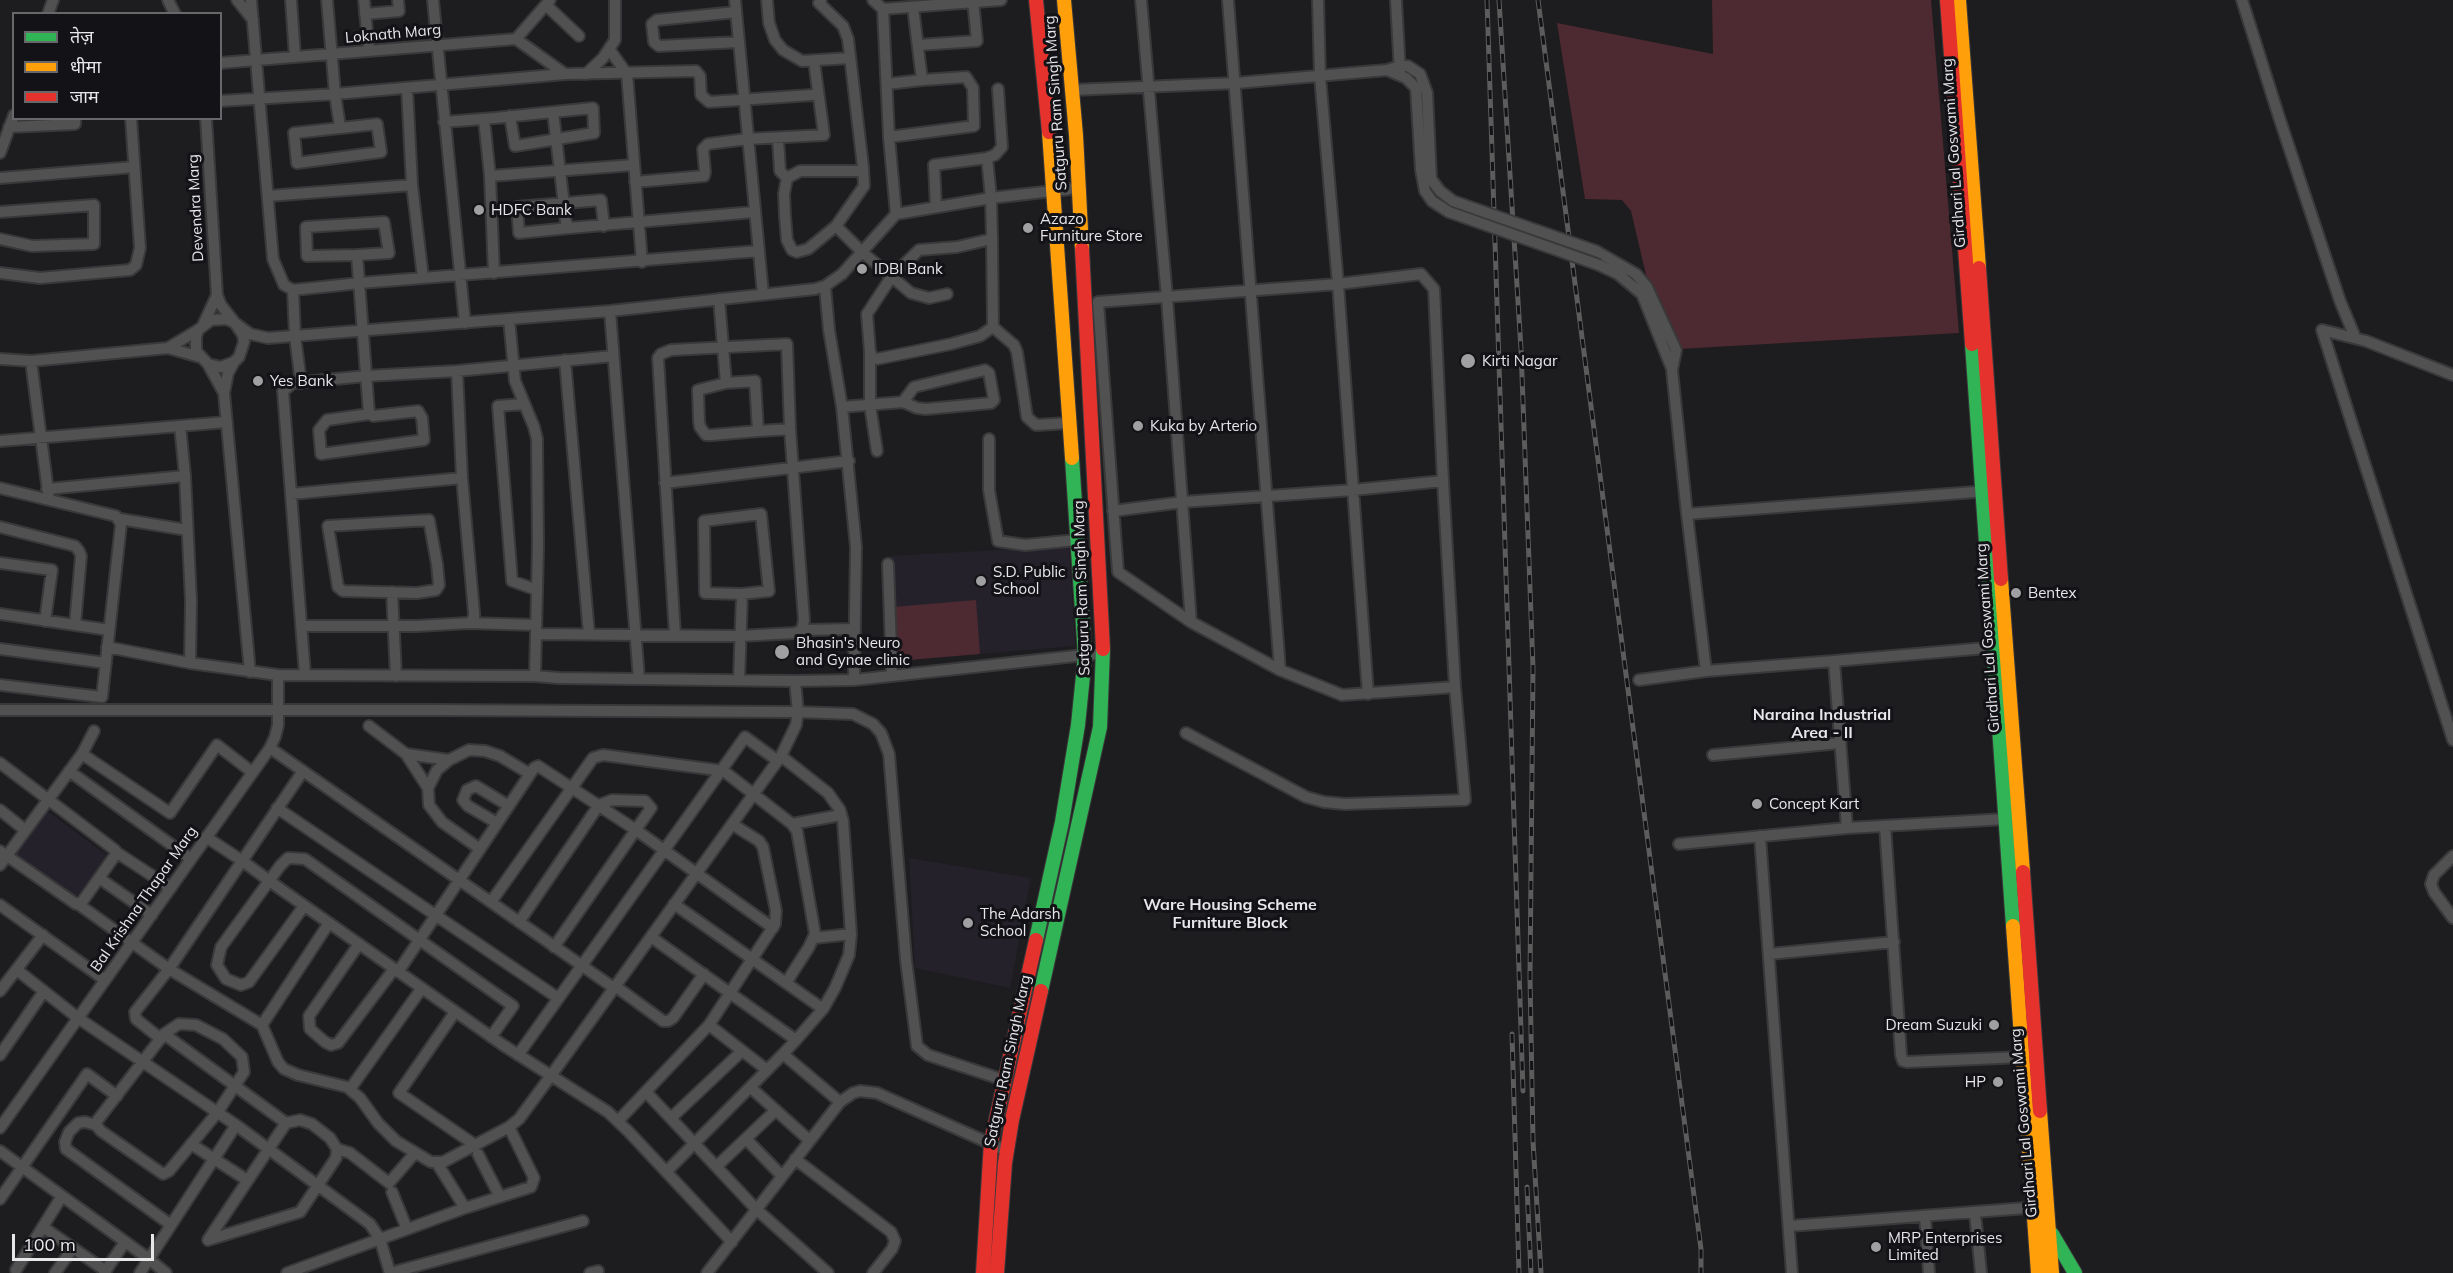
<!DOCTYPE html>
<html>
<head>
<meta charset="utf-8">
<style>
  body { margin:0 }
  #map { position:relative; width:2453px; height:1273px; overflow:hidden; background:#1d1c1e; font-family:Mulish,"Noto Sans Devanagari",sans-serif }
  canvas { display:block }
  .legend { position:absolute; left:12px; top:12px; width:210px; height:108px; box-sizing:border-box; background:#131216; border:2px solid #68676a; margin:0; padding:8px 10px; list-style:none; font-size:18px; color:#e7e6e9 }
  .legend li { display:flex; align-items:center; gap:12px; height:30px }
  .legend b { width:30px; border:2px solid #68676a }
  .scale { position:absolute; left:12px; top:1234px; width:142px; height:27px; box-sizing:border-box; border:3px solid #e7e6e9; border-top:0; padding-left:8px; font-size:18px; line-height:21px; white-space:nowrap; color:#e7e6e9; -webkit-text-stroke:4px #131216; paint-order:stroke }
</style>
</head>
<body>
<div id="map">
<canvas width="2453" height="1273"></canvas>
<ul class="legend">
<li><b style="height:8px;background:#30b455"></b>तेज़</li>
<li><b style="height:8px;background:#ff9f0a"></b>धीमा</li>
<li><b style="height:8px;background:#e5322d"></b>जाम</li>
</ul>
<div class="scale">100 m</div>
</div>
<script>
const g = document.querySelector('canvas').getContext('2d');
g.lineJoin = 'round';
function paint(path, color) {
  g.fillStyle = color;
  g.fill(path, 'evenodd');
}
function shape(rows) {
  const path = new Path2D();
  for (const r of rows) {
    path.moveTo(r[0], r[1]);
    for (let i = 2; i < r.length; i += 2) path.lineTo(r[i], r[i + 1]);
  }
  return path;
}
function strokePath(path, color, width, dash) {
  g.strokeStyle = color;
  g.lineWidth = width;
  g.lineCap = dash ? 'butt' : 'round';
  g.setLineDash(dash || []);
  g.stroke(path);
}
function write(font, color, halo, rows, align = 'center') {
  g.font = font + ' Mulish,sans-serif';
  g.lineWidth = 6;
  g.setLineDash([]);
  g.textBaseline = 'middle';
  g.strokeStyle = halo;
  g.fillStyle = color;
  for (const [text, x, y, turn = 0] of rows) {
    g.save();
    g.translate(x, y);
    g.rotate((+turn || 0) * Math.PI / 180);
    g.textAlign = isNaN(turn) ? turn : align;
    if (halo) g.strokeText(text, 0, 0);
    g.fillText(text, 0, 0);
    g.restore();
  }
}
const built = shape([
  [1069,546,1075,646,897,661,890,556],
  [46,810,108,856,74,901,13,856],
  [909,858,1031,878,1010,988,915,968]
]);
const green = shape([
  [1712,0,1931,0,1959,333,1679,349,1646,275,1631,211,1622,200,1585,199,1557,23,1713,54],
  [976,600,980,654,897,661,893,607]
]);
const street = shape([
  [168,0,175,14],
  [237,0,253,20],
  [251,0,273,259,284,285,293,290,360,283,758,251],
  [291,0,295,57],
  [327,0,335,94,340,127],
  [364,0,369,51],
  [433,0,465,323],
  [735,0,763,294],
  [767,0,769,23,775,40,783,50,802,61,850,58],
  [821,0,819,3,843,26,848,39,863,167,864,186,836,226,862,252,911,293,929,298,947,294],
  [873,0,883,9,889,137,896,214],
  [1141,0,1167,298,1191,622],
  [1228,0,1280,670],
  [1318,0,1320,76,1338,284,1368,694],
  [1396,0,1400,73],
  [2242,0,2279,117,2340,301,2355,337],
  [546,5,579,36],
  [883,9,1001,0],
  [736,12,657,20,652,24,654,42,659,46,739,42],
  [48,14,53,0],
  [365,14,399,11,398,0],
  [516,39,565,74,696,71,700,76,701,95,709,102,812,95,818,93],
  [918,45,977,41,973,0],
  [609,49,627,74,642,262],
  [220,63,516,39,550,0],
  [1387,70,1406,78,1416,88,1421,170,1425,191,1432,201,1449,212],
  [586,74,603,58,615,40,615,0],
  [887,84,922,80],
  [407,88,412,185,423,278],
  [1072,90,1236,83,1387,70,1400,66,1408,66,1420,74,1427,93,1431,179,1440,191,1453,201],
  [220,101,335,94,565,74],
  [553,112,566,222,569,228,754,212],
  [206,118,217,295,221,305,235,323,243,335,244,342,239,357,234,362,221,367,208,364,196,351,196,337,198,330,211,320,227,319,235,323,250,334,268,338,610,311,815,289,825,286,842,274,896,214,991,198,1079,188],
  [484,119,490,176,494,273],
  [444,122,495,118,553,112,593,108,594,133,515,146,510,116],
  [377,124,381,152,297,163,294,133,377,124],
  [9,127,75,124,75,118],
  [889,137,974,126,973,88,966,77,922,80,913,7],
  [778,138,780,171,787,178],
  [0,153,14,115],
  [490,176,633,165],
  [0,178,134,167],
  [635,182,704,176,705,172,703,149,708,144,747,139,824,135,814,61],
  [268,196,412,185],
  [936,207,934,165,987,158],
  [0,212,94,205,94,244,32,246,0,239],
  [836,226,808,249,797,252,792,250,787,240,785,216,784,194,787,178,800,171,863,171],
  [569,228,519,233,517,207,601,200,604,226],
  [992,239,957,247,919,250,892,276,867,314,870,352,873,358,877,359,951,344,980,336,993,327,992,239,991,198,987,158,995,155,1002,147,998,89],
  [1596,251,1636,274,1647,287,1676,350,1672,370,1687,514,1988,491],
  [357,255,307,256,306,227,384,222,389,253,357,255,369,413,373,416,418,411,422,418,424,440,321,454,319,430,327,420,369,414],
  [1599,265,1618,274,1642,294,1672,369],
  [0,273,40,278,130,270,136,265,140,248,131,118],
  [825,286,829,330,842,407,856,547,854,680],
  [293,290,295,336,301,383],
  [719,299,726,383],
  [610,311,639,679],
  [509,319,515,381,534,427,537,439,538,546,535,676],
  [204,323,217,295],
  [993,327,1014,345,1017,352,1027,417,1036,425,1069,423],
  [168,348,198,330],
  [870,352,870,405,877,451],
  [0,359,31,361,168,348,200,357],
  [565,360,589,634],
  [31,361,49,499],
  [234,362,228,373,224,393,250,672],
  [208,364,224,393],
  [2453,375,2366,341,2322,330,2453,740],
  [524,404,498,406,512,581,537,590],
  [842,407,903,402,917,408,926,409,991,403,994,400,989,373,985,370,914,387,903,402],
  [180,426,185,476,191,601,190,663],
  [758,431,755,381,726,383,698,390,699,421,700,427,706,435,712,435,758,431,790,429],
  [989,439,989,490,998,541,1025,545,1077,540],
  [0,441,227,422],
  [665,483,849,461],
  [0,488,116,516,121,524,102,697,0,685],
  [47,489,185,476],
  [291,494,462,478],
  [1113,511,1183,502,1353,490,1443,481],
  [761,514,769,591,742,594,705,593,704,521,761,514],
  [120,519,187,530],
  [429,520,437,564,439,585,436,590,417,593,343,591,338,587,328,526,429,520],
  [0,527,75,546,79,551,81,556,75,625],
  [0,563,52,570,45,621],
  [888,564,892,676],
  [392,592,396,676],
  [0,614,109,630],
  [469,623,536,625],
  [301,626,417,626,469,623,474,618,474,613,462,478,457,371,613,356],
  [802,630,855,629],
  [536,634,740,636,795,633,802,630,804,620,790,429,787,344,671,350,661,354,658,358,675,635],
  [107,647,190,663,278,675,535,676,559,678,795,681,854,680,1103,653],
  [0,649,106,663],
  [1834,661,1998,647],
  [305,675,283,391,293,383,366,376,457,371],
  [739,680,742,594],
  [1639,680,1706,671,1687,514],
  [0,710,431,710,798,712,853,714,873,724,881,733,889,754,906,960,917,1046,928,1055,1004,1080],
  [369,726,406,754],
  [1186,733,1306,797,1324,802,1345,804,1465,800,1455,687,1443,481,1434,289,1421,274,1338,284,1098,302,1118,572,1191,622,1280,670,1342,695,1455,687],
  [270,748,614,988],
  [82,754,170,813,217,745,252,772],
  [1713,755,1840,743],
  [781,756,828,793,840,810,843,821,851,934,849,955,835,988,823,1009,796,1040],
  [0,763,115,850,116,854,99,878],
  [69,771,191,859],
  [428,788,406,754,449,760],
  [277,808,558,998],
  [0,810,25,830],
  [497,823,468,806,463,800,467,790,476,786,509,806],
  [792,824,841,815],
  [1885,826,1901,1055,1903,1061,1907,1062,2023,1057],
  [1847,828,2006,819],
  [1760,836,1792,1273],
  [206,837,241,860,282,890,503,1045,608,1112,628,1131,732,1242],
  [1679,844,1847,828,1834,661,1706,671],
  [480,849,442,822,429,805,428,788,437,770,449,760,469,750,485,751,500,756,530,774],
  [0,851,76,904,82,902,99,878,152,915],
  [116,852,171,888],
  [2453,856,2434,875,2431,884,2434,892,2453,918],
  [0,865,82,754,94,731],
  [491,902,593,758,603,755,717,770,725,772,792,824,797,831,815,934,809,947,786,983],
  [78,904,169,969,262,1025,278,1062,284,1069,298,1075,347,1087,360,1098,378,1123,396,1141,431,1162,443,1162,509,1127,519,1119,550,1077,781,756,796,725,798,712,795,681],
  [674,904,823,1009],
  [0,905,105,980],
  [304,906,249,982,241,985,226,979,217,965,221,947,280,866,288,858,305,859,513,1006,491,1037],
  [519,922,599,805,612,800,645,801,651,808,554,947],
  [651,937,796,1040,783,1054],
  [814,938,851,934],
  [359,944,309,1016,310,1029,325,1042,331,1045,338,1043,394,969],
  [1769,954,1894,942],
  [17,970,78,1018,236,1125,370,1224,380,1239,390,1273],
  [398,972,534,768,538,766,636,830,773,928],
  [615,986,663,1021,668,1021,673,1018,704,974],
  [0,991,43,935],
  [455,1012,399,1093,475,1145],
  [179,1024,196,1025,223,1039,242,1057,244,1072,217,1113,169,1171,163,1174,101,1131,96,1125,97,1121,164,1034,179,1024],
  [262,1025,329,923],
  [709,1025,767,1070],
  [164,1034,286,1123],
  [161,1039,136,1019,135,1012,169,969,303,771],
  [0,1055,44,991],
  [518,1055,745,737,778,761],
  [750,1087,809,1140],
  [350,1089,422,988],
  [647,1093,756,1209,828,1273],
  [671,1118,742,1051],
  [300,1120,312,1124,330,1138,337,1149,336,1158,300,1212,208,1240,286,1123,300,1120],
  [618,1121,709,1025,775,924,776,911,763,847,759,841,732,824],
  [96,1125,85,1122,78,1123,69,1132,65,1142,66,1149,171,1225],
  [0,1128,270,748,275,737,278,725,278,675],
  [746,1139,782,1176],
  [191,1144,247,1180],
  [337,1149,350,1153,389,1183,415,1153],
  [0,1151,149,1259,140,1273],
  [478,1154,500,1197],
  [795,1159,891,1232,895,1241,892,1249,873,1273],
  [437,1163,465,1208],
  [717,1166,776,1110],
  [667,1171,783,1054,840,1102],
  [392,1192,407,1229],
  [0,1199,87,1074,117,1096],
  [1975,1213,1981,1273],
  [1925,1216,1929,1273],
  [1789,1226,2040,1207],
  [43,1227,106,1271],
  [16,1270,62,1196],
  [55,1273,73,1248],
  [104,1273,125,1242],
  [166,1273,149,1259,236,1125],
  [287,1273,465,1208,531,1187,534,1178,509,1127],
  [390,1273,583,1221],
  [590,1273,598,1271],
  [707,1273,840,1102,853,1093,860,1091,877,1093,1007,1151]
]);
const fast = shape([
  [1972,344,2013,926],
  [1036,940,1062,822,1078,725,1085,656,1072,458],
  [1041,991,1100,727,1103,649],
  [2052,1234,2075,1273]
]);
const slow = shape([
  [1064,0,1076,135,1082,249],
  [1959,0,1979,268],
  [1049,132,1072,458],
  [2001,579,2023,872],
  [2013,926,2038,1273],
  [2040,1111,2052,1273]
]);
const jam = shape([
  [1036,0,1049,132],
  [1947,0,1972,344],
  [1082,249,1103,649],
  [1979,268,2001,579],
  [2023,872,2040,1111],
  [983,1273,991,1142,1036,940],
  [997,1273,1005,1163,1012,1120,1041,991]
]);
const rail = shape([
  [1487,0,1523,1091],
  [1499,0,1521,349,1533,668,1530,977,1533,1141,1541,1273],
  [1538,0,1701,1249,1701,1273],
  [1512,1034,1519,1273],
  [1527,1187,1531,1273]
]);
const streetBridge = shape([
  [1453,201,1596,251],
  [1449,212,1599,265]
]);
const markers = [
  [479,210,6,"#a09fa2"],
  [1028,228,6,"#a09fa2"],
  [862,269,6,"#a09fa2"],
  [1468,361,8,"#a09fa2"],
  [258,381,6,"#a09fa2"],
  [1138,426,6,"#a09fa2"],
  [981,581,6,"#a09fa2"],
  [2016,593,6,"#a09fa2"],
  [782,652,8,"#a09fa2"],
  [1757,804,6,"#a09fa2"],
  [968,923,6,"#a09fa2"],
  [1994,1025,6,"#a09fa2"],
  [1998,1082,6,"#a09fa2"],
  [1876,1247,6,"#a09fa2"]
];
const streetNames = [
  ["Loknath Marg",393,34,-5],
  ["Satguru Ram Singh Marg",1056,103,-94],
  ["Girdhari Lal Goswami Marg",1954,153,-94],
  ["Devendra Marg",196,208,-93],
  ["Satguru Ram Singh Marg",1082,588,-92],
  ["Girdhari Lal Goswami Marg",1988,638,-94],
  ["Bal Krishna Thapar Marg",144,899,-55],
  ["Satguru Ram Singh Marg",1008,1061,-78],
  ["Girdhari Lal Goswami Marg",2024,1123,-95]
];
const poiNames = [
  ["HDFC Bank",491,210],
  ["Azazo",1040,219],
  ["Furniture Store",1040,236],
  ["IDBI Bank",874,269],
  ["Kirti Nagar",1482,361],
  ["Yes Bank",270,381],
  ["Kuka by Arterio",1150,426],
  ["S.D. Public",993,572],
  ["School",993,589],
  ["Bentex",2028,593],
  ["Bhasin's Neuro",796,643],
  ["and Gynae clinic",796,660],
  ["Concept Kart",1769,804],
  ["The Adarsh",980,914],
  ["School",980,931],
  ["Dream Suzuki",1982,1025,"right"],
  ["HP",1986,1082,"right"],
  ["MRP Enterprises",1888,1238],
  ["Limited",1888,1255]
];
const neighbourhoodNames = [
  ["Naraina Industrial",1822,715],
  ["Area - II",1822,733],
  ["Ware Housing Scheme",1230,905],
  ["Furniture Block",1230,923]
];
paint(built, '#24212b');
paint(green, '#4d2931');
strokePath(street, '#39383a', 14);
strokePath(fast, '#39383a', 16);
strokePath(slow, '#39383a', 16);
strokePath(jam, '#39383a', 16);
strokePath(street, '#515151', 10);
strokePath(fast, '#30b455', 14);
strokePath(slow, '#ff9f0a', 14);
strokePath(jam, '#e5322d', 14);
strokePath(rail, '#5c5c5c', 5);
strokePath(rail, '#131216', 3, [9]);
strokePath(streetBridge, '#39383a', 14, []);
strokePath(streetBridge, '#515151', 10);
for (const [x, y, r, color] of markers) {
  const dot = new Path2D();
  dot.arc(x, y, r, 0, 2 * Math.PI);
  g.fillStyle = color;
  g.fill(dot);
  strokePath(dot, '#131216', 2);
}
write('15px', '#e7e6e9', '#131216', streetNames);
write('15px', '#e7e6e9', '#131216', poiNames, 'left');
write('bold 16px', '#e7e6e9', '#131216', neighbourhoodNames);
</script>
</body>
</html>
